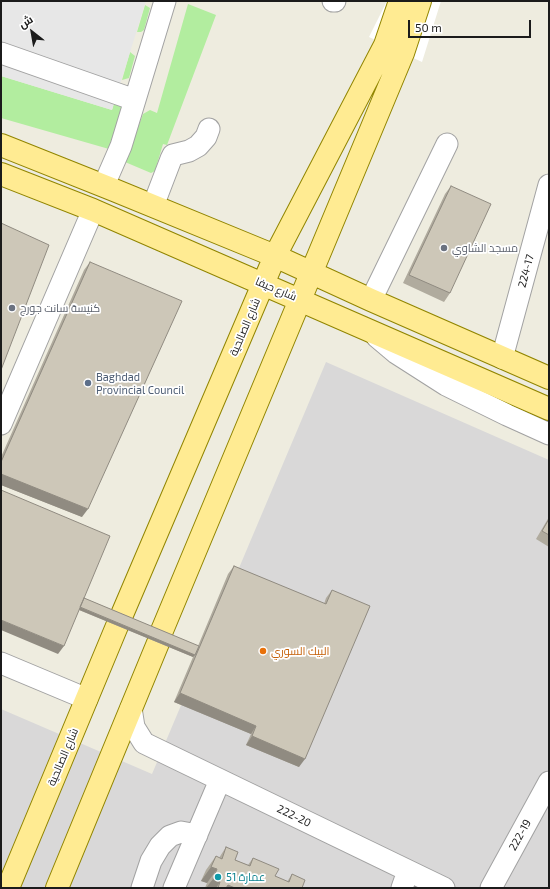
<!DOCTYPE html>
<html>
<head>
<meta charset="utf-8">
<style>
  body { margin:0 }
  #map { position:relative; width:550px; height:889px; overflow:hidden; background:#eeecdf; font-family:"Exo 2",Cairo,sans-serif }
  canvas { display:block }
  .frame { position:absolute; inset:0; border:2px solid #1b1b1b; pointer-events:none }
  .north { position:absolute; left:12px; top:12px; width:40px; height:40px; -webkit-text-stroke:3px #fff; paint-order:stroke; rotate:329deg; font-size:11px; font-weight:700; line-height:16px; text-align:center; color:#1b1b1b }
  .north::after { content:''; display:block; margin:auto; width:14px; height:18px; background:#1b1b1b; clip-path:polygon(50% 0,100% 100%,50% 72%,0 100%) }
  .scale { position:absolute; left:408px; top:20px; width:123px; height:18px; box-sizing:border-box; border:2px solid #1b1b1b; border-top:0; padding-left:5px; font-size:12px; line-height:14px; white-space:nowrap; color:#1b1b1b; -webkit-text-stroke:3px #fff; paint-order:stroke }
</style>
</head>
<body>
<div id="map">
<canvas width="550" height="889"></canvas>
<div class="frame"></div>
<div class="north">ش</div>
<div class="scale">50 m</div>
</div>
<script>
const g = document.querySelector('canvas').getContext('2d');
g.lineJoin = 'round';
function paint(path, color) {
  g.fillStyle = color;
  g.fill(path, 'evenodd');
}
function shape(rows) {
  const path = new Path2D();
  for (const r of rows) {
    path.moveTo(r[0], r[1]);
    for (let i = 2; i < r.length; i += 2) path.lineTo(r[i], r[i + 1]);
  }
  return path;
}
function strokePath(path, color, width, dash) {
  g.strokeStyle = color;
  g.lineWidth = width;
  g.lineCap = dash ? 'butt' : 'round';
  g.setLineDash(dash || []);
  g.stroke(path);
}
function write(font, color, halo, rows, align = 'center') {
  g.font = font + ' "Exo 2",Cairo,sans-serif';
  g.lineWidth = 3.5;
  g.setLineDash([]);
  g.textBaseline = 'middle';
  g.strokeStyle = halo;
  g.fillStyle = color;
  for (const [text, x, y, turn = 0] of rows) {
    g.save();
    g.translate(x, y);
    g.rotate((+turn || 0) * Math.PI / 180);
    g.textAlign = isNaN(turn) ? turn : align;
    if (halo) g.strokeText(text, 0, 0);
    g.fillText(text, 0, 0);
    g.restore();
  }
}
const residential = shape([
  [326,362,549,460,549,888,1,888,1,709,152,774]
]);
const grass = shape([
  [188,4,216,15,167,145,163,144,155,171,151,173,125,162,143,114,150,110,157,113],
  [145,5,150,8,144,30,141,32,137,32],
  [130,52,135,56,129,78,122,80],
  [1,76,112,110,115,100,122,104,114,143,109,149,1,118]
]);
const parking = shape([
  [1,1,146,1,112,110,1,76]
]);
const pier = shape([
  [387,1,441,1,422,62,369,37]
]);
const minor = shape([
  [333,1,335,1],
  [1,53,135,100],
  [104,185,121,146,165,1],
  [153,206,171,159,173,155,189,151,198,146,206,137,209,129],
  [371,300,447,144],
  [377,337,396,353,446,385,507,415,549,434],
  [502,358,549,185],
  [1,424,93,210],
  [1,663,87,699],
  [131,708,134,727,144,743,444,888],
  [142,888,151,861,160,846,170,836,181,832,197,835],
  [174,888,220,780],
  [402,888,408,871],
  [491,888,549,782]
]);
const major = shape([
  [1,145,114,190,275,256,371,300,549,378],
  [1,174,93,210,549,409],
  [121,617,275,256,385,45,400,1],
  [161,633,403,53,420,1],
  [8,888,117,626],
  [57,888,158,643]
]);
const wall = shape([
  [451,186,450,293,444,302,403,283,445,194],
  [90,262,82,517,1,485,1,457,84,270],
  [549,517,549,547,536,539],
  [234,566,324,604,326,598,332,590,299,767,246,745,251,734,174,702,193,657,79,610,58,654,84,598,198,646,228,574],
  [226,847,235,860,248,865,253,858,275,876,287,882,292,874,302,888,205,888,207,883,201,881,206,870,216,856,219,858]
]);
const shadedWall = shape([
  [1,474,88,509,82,517,1,485],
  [79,607,195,655,193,657,77,609],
  [1,620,64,646,58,654,1,630],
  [180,693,256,726,251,734,174,702],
  [252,736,305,759,299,767,246,745],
  [211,867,217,869,207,883,201,881],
  [213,879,220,882,216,888,206,888],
  [228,885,235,888,225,888]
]);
const building = shape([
  [451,186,491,204,450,293,409,275,451,186],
  [1,223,49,245,1,370,1,223],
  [90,262,182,301,88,509,1,474,1,462,90,262],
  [1,490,110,536,64,646,1,620,1,490],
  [549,519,549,535,542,531,549,519],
  [234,566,326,604,332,590,370,606,305,759,252,736,256,726,180,693,234,566],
  [84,598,199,646,195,655,80,607,84,598],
  [226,847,238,852,235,860,250,866,253,858,279,869,275,876,289,882,292,874,305,880,302,888,235,888,228,885,226,888,218,888,220,882,213,879,217,869,211,867,216,856,222,859,226,847]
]);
const markers = [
  [444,248,4,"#6b7280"],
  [12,308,4,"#6b7280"],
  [88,383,4,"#5c6f8a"],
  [263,651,4,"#e8710a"],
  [218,877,4,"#0f9aa8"]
];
const worshipNames = [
  ["مسجد الشاوي",452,248],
  ["كنيسة سانت جورج",20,308]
];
const streetNames = [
  ["224-17",526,271,-75],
  ["شارع حيفا",276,289,23],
  ["شارع الصالحية",245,327,-67],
  ["شارع الصالحية",63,757,-67],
  ["222-20",294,816,26],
  ["222-19",520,835,-61]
];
const serviceNames = [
  ["Baghdad",96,377],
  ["Provincial Council",96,390]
];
const foodNames = [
  ["البيك السوري",271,651]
];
const cultureNames = [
  ["عمارة 51",226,877]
];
paint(residential, '#d9d8d8');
paint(grass, '#b2ed9f');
paint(parking, '#e7e7e7');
paint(pier, '#fff');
strokePath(minor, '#a2a2a2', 23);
strokePath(major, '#918500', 24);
strokePath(minor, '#fff', 21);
strokePath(major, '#ffeb92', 22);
paint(wall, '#b0ab9e');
paint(shadedWall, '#908b81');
paint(building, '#cdc7b8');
strokePath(building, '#908b81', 1);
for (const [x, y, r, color] of markers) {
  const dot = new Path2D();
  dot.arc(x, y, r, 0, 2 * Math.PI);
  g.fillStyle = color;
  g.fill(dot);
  strokePath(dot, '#fff', 1.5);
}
write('11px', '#5b616d', '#fff', worshipNames, 'left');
write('11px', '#1b1b1b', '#fff', streetNames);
write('11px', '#4e5e75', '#fff', serviceNames, 'left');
write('11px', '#c56008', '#fff', foodNames, 'left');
write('11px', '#0d838f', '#fff', cultureNames, 'left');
</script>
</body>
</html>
